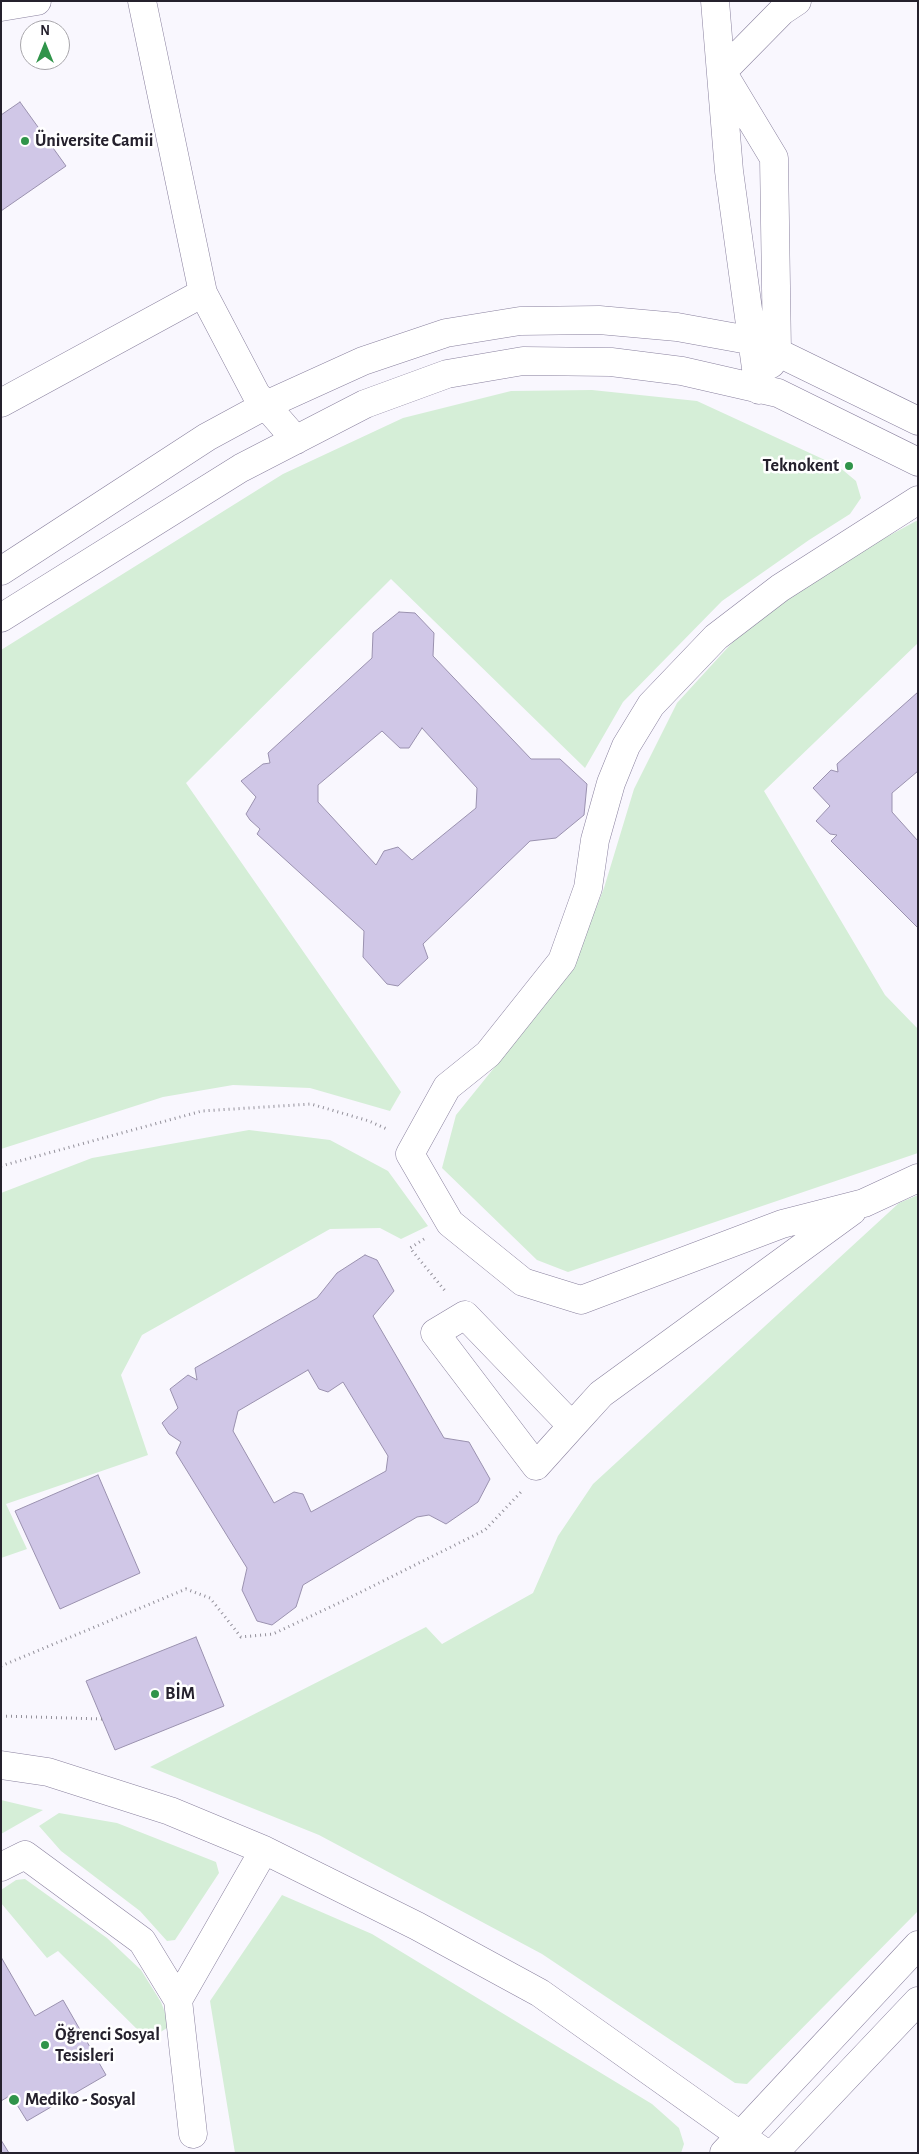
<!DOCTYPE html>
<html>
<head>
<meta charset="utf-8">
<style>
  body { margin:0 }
  #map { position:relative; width:919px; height:2154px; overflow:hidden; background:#f9f7fe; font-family:"Alegreya Sans",sans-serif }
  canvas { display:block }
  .frame { position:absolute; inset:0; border:2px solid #25212d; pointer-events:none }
  .north { position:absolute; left:20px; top:20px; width:50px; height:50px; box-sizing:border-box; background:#fff; border:1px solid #a8a6ab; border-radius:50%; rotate:0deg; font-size:14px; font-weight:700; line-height:20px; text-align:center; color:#25212d }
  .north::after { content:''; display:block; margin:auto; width:18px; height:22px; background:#30944a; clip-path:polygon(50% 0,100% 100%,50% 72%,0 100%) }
</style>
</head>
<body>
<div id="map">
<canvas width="919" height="2154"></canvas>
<div class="frame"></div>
<div class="north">N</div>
</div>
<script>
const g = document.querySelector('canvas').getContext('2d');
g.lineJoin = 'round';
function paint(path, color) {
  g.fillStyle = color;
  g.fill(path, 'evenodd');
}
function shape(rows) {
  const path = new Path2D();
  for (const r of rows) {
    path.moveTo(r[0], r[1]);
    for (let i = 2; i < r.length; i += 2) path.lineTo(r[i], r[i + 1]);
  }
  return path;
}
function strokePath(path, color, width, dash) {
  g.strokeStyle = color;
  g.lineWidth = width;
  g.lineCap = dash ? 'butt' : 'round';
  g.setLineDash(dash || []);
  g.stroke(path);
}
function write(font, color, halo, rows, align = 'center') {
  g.font = font + ' "Alegreya Sans",sans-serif';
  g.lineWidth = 5;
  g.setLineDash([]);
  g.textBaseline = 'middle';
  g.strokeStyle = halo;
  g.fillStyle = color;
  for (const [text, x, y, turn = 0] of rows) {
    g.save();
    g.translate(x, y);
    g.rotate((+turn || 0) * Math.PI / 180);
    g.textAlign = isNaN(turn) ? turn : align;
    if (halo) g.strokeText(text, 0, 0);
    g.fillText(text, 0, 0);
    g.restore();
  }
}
const green = shape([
  [592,390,697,401,838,466,856,481,861,498,850,514,809,540,722,601,623,702,585,768,391,579,186,783,401,1092,390,1111,310,1088,233,1085,163,1097,1,1149,1,650,283,474,403,418,511,391],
  [918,520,918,643,764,791,885,995,918,1029,918,1153,568,1272,537,1260,442,1168,456,1115,569,975,604,888,634,789,677,703,741,633,842,561],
  [249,1130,330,1140,388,1171,428,1226,401,1239,380,1228,330,1229,142,1335,121,1375,148,1455,6,1504,27,1549,1,1558,1,1193,92,1158],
  [918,1195,918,1911,747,2084,735,2083,542,1954,319,1835,150,1767,426,1627,442,1644,533,1593,558,1536,593,1484,899,1203],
  [1,1800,43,1810,1,1834],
  [59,1813,117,1823,216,1862,219,1873,175,1940,167,1941,140,1911,61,1851,39,1826],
  [25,1879,107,1938,141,1970,161,2002,170,2026,148,2040,58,1951,47,1958,1,1903,1,1890,16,1880],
  [282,1895,372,1934,652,2104,679,2128,684,2144,681,2153,235,2153,210,2001]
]);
const building = shape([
  [20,102,66,166,1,211,1,115,20,102],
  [399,612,415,613,434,633,433,656,531,759,560,759,587,784,584,815,556,838,530,841,423,944,428,958,398,986,387,984,363,957,364,931,257,834,260,829,250,820,246,814,256,797,241,781,263,764,270,763,268,753,372,658,373,633,399,612],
  [422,728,477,788,476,808,412,860,398,847,384,851,376,865,318,802,318,785,382,731,400,748,409,748,422,728],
  [918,692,918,771,892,793,892,812,918,841,918,928,831,841,837,835,830,834,816,821,830,806,813,788,831,770,838,772,837,764,918,692],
  [365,1255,377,1260,394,1291,373,1316,444,1438,469,1442,490,1479,478,1502,446,1524,429,1515,417,1517,303,1585,296,1607,272,1625,257,1621,242,1590,247,1568,176,1453,181,1442,169,1434,162,1423,178,1408,170,1389,188,1375,197,1380,195,1368,317,1298,337,1273,365,1255],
  [308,1370,319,1389,328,1392,343,1382,388,1456,386,1471,311,1512,303,1494,294,1492,274,1503,233,1431,238,1411,308,1370],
  [98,1475,140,1573,60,1609,15,1511,98,1475],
  [196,1637,224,1706,115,1750,86,1681,196,1637],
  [1,1957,35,2016,63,2000,106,2075,27,2121,11,2095,1,2101,1,1957],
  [1,2140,9,2153,1,2153,1,2140]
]);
const path = shape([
  [1,1166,202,1111,311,1104,369,1121,389,1130],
  [424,1239,410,1248,446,1292],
  [1,1666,186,1589,210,1598,241,1637,273,1634,343,1601,485,1530,521,1492],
  [1,1716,102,1719]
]);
const minor = shape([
  [142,1,203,293,256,394,296,440],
  [715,1,729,171,759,390],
  [1,7,37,1],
  [722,72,782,11,797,1],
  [724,75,774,158,777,351,771,364],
  [1,403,203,293],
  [918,500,780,588,716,637,651,705,626,746,611,783,595,840,588,888,562,961,488,1054,447,1087,410,1154,450,1223,523,1282,581,1300,782,1224,864,1203,918,1178],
  [1,571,207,437,266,405,363,361,446,333,520,321,599,320,677,327,754,341,918,421],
  [1,618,241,468,365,404,447,374,523,361,611,362,682,371,778,393,918,462],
  [572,1426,465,1315,435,1333,536,1466,572,1426,601,1394,852,1211],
  [1,1765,48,1772,170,1811,264,1850,417,1926,540,1993,765,2153],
  [1,1867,25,1855,142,1941,178,2000],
  [193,2134,178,2000,264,1850],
  [724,2153,918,1945],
  [774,2153,918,2001]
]);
const markers = [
  [25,141,5,"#30944a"],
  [849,466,5,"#30944a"],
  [155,1694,5,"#30944a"],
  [45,2045,5,"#30944a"],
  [14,2100,6,"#30944a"]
];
const poiNames = [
  ["Üniversite Camii",35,141],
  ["Teknokent",839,466,"right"],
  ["BİM",165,1694],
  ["Öğrenci Sosyal",55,2035],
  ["Tesisleri",55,2056],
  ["Mediko - Sosyal",25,2100]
];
paint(green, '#d5eed7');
paint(building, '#d0c7e7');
strokePath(building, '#9a91af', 1);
strokePath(minor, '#89809e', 29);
strokePath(path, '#93909a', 3, [1, 4]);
strokePath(minor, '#fff', 28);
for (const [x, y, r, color] of markers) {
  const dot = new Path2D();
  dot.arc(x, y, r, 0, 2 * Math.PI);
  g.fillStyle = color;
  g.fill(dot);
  strokePath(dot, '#fff', 2);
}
write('bold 18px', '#25212d', '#fff', poiNames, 'left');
</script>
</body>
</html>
